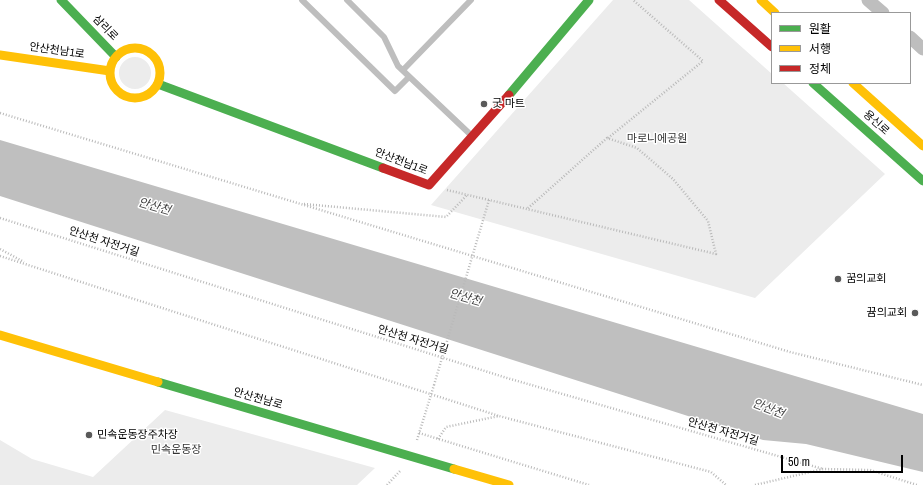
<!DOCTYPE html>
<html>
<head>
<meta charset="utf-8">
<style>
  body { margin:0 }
  #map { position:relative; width:923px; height:485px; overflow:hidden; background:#fff; font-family:"Archivo Narrow","Noto Sans KR",sans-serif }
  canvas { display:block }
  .legend { position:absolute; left:771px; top:12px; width:140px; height:72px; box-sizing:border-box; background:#fff; border:1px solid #999; margin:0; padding:5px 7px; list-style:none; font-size:12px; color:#000 }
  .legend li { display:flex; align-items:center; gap:8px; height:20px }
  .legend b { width:20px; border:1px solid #999 }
  .scale { position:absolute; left:781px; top:455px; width:122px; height:18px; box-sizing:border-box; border:2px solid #000; border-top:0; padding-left:5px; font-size:12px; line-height:14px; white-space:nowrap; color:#000; -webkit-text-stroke:3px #fff; paint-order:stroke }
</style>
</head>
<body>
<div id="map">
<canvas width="923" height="485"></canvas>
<ul class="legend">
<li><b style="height:5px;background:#4caf50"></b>원활</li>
<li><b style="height:5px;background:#ffc107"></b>서행</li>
<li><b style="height:5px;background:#c62828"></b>정체</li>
</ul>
<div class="scale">50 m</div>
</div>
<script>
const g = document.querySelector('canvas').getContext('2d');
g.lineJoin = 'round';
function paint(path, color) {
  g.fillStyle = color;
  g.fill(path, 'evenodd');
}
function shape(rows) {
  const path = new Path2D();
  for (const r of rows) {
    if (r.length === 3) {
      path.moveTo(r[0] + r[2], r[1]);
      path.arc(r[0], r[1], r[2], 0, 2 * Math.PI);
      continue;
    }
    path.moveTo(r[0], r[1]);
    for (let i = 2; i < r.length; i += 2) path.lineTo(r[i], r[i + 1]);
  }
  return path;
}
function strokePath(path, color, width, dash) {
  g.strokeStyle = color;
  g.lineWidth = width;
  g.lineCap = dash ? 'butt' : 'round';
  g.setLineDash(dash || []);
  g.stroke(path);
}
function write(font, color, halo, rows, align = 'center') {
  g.font = font + ' "Archivo Narrow","Noto Sans KR",sans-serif';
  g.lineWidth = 3;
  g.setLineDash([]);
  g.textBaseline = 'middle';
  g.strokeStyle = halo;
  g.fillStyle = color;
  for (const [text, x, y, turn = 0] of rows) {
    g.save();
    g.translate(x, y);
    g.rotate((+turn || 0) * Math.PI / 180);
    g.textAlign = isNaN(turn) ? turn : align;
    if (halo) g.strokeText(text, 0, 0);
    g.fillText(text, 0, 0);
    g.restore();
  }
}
const green = shape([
  [613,0,689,0,772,74,772,83,783,83,885,174,755,298,431,205],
  [135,73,16],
  [165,410,375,468,357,485,0,485,0,440,32,459,93,477]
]);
const water = shape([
  [0,140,923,414,923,472,806,444,763,440,0,196]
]);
const path = shape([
  [0,113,790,352,923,385],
  [608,138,703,61,633,0],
  [447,190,716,254,708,221,673,179,637,148,607,138,527,209],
  [304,204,446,217,467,195],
  [0,218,507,378,823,469],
  [0,249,24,262],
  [0,256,499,416],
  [419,433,589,485],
  [438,439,446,427,499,416,711,472,726,485],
  [417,440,434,385],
  [387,485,400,471],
  [755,485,823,469,870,470,917,485]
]);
const lane = shape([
  [302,0,395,91,409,77],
  [347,0,384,37,398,66,472,136],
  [403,70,471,0]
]);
const street = shape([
  [868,0,883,13],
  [910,37,923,49]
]);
const fast = shape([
  [61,0,116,57],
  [813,83,923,181],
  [158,84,383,168],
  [509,95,589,0],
  [158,382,454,469]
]);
const slow = shape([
  [761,0,775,13],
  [135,73,25],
  [0,55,110,71],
  [853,83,923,146],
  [0,335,158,382],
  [454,469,509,485]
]);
const jam = shape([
  [719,0,772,47],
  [383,168,429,185,509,95]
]);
const pathBridge = shape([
  [434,385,489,200]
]);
const markers = [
  [484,104,4,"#595959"],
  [838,279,4,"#595959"],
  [915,313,4,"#595959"],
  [89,435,4,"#595959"]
];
const streetNames = [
  ["삼리로",105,28,46],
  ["안산천남1로",57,51,8],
  ["용신로",876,123,42],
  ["안산천남1로",401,162,21],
  ["안산천 자전거길",104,242,18],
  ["안산천 자전거길",413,340,17],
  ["안산천남로",258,399,16],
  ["안산천 자전거길",723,432,16]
];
const poiNames = [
  ["굿 마트",492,104],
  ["꿈의교회",846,279],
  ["뀸의교회",907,313,"right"],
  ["민속운동장주차장",97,435]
];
const parkNames = [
  ["마로니에공원",657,139],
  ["민속운동장",176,450]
];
const waterNames = [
  ["안산천",154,207,16],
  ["안산천",465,298,16],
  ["안산천",768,409,21]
];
paint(green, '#ececec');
paint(water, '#bfbfbf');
strokePath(path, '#b9b9b9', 2.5, [1, 2]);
strokePath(lane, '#bebebe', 6);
strokePath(street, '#bebebe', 13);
strokePath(fast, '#4caf50', 9);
strokePath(slow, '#ffc107', 9);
strokePath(jam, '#c62828', 9);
strokePath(pathBridge, '#b9b9b9', 2.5, [1, 2]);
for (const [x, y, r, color] of markers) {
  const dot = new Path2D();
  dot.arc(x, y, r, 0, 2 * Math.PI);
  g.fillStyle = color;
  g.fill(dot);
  strokePath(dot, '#fff', 1.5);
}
write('11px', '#000', '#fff', streetNames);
write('11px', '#000', '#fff', poiNames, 'left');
write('11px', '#333', '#fff', parkNames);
write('italic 12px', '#444', '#fff', waterNames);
</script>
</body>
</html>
